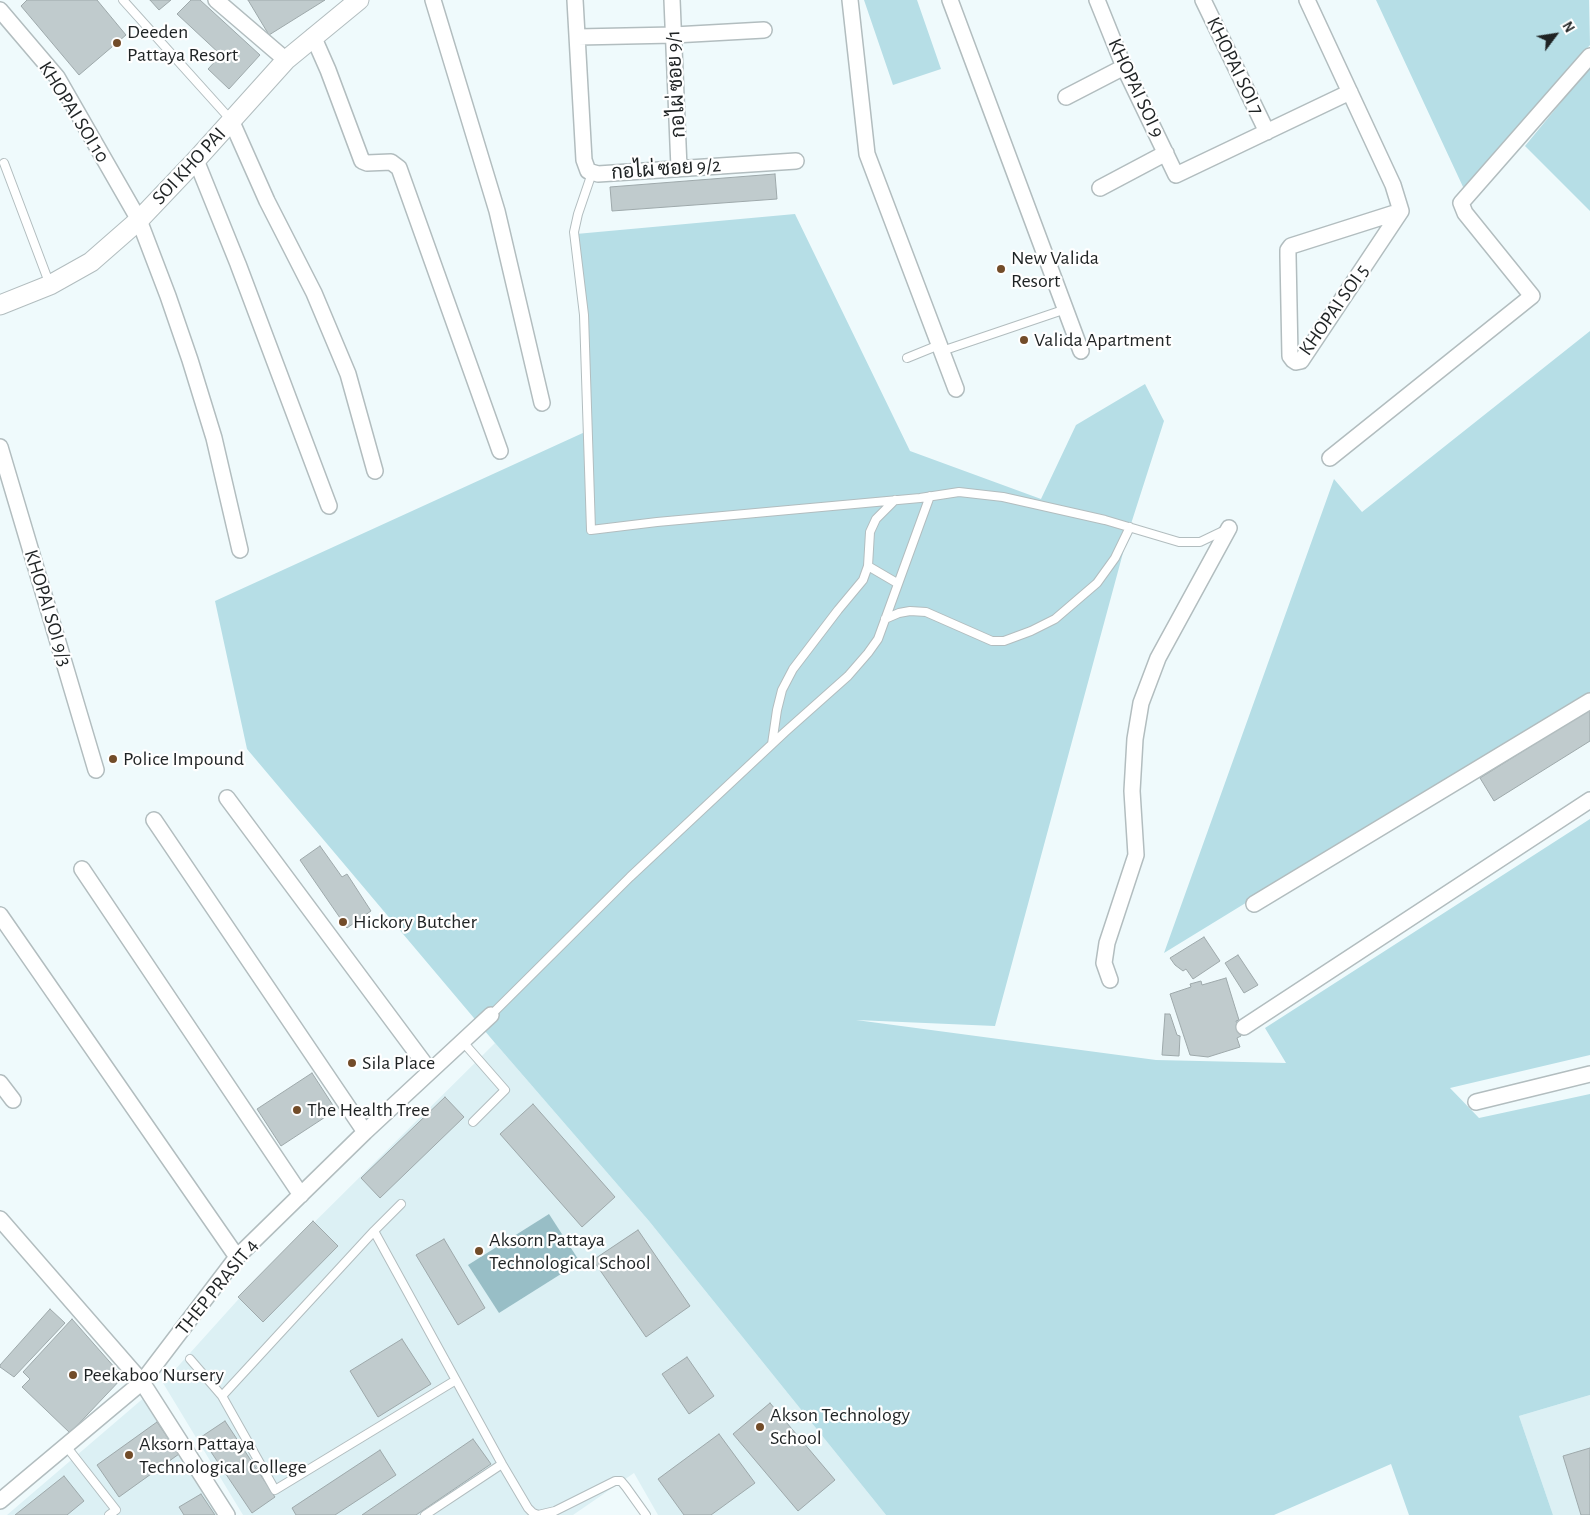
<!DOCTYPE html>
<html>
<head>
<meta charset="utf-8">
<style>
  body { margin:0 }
  #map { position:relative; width:1590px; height:1515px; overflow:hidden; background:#effafc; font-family:"Alegreya Sans",sans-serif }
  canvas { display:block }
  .north { position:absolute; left:1530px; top:10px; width:50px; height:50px; -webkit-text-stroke:4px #fff; paint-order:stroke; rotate:59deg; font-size:14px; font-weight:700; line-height:20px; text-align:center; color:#1f2324 }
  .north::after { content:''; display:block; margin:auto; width:18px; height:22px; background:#1f2324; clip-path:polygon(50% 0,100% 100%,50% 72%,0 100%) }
</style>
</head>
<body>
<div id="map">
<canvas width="1590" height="1515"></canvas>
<div class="north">N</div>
</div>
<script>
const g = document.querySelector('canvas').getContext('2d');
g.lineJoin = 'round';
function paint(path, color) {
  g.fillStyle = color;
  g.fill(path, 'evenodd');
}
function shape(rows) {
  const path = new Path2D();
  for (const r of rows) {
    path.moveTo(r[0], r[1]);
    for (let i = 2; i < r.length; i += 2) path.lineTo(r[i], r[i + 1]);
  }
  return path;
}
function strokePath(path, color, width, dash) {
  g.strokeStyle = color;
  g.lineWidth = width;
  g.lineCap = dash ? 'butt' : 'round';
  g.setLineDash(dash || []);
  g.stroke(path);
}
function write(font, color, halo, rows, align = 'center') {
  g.font = font + ' "Alegreya Sans",Sarabun,sans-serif';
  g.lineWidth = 4.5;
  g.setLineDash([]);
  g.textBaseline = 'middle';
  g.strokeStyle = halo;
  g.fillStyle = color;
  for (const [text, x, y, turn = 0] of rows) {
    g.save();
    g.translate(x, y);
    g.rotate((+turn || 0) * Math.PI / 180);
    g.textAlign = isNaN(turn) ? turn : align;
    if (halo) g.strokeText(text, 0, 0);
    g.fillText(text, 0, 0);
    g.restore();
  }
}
const built = shape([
  [495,1043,649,1221,886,1515,658,1515,634,1473,573,1515,243,1515,163,1383,254,1282],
  [1590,1395,1590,1515,1553,1515,1519,1416],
  [146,1396,219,1515,7,1515]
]);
const green = shape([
  [864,0,917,0,941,69,893,85],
  [1376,0,1589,0,1590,45,1464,189],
  [1590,67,1590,211,1525,146],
  [795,214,910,451,1041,499,1076,425,1145,384,1164,421,1130,527,995,1026,856,1020,1156,1060,1286,1063,1265,1028,1590,819,1590,1055,1450,1088,1479,1118,1590,1094,1590,1395,1519,1416,1553,1515,1409,1515,1391,1464,1274,1515,886,1515,649,1221,495,1043,247,749,215,601,585,432,576,234],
  [1590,331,1590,692,1164,953,1334,479,1362,512]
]);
const water = shape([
  [549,1214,580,1262,499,1313,468,1265]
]);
const building = shape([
  [27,0,97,0,126,35,79,75,21,6,27,0],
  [150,0,171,0,159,10,150,0],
  [191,0,200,0,260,55,229,89,208,69,221,55,177,14,191,0],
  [248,0,325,0,269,35,248,0],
  [775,174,777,199,612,211,610,187,775,174],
  [1590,709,1590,741,1494,801,1480,778,1590,709],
  [320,846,342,877,347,874,371,911,347,928,300,860,320,846],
  [1204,937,1220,961,1193,979,1186,969,1183,971,1175,965,1170,958,1204,937],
  [1238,955,1258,985,1244,993,1225,963,1238,955],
  [1226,978,1239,1020,1236,1021,1241,1036,1237,1038,1240,1047,1208,1057,1190,1055,1170,994,1191,987,1190,984,1201,981,1202,985,1226,978],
  [1165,1014,1170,1014,1177,1035,1180,1036,1179,1056,1162,1055,1165,1014],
  [312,1073,336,1110,281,1146,257,1109,312,1073],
  [445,1097,464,1117,380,1198,361,1178,445,1097],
  [533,1104,615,1197,582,1227,500,1134,533,1104],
  [313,1221,338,1246,263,1322,238,1297,313,1221],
  [638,1230,690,1306,646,1337,593,1260,638,1230],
  [444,1239,485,1308,458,1325,416,1255,444,1239],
  [50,1309,65,1323,14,1377,0,1367,0,1365,50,1309],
  [72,1319,123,1377,70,1433,22,1387,30,1379,23,1372,72,1319],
  [402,1339,431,1384,378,1417,350,1371,402,1339],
  [687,1357,714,1396,689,1414,662,1374,687,1357],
  [770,1403,835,1480,798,1511,733,1434,770,1403],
  [225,1421,275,1497,252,1513,201,1437,225,1421],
  [157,1422,179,1454,119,1497,97,1465,157,1422],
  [719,1434,755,1483,711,1515,684,1515,658,1479,719,1434],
  [473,1439,491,1464,416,1515,362,1515,473,1439],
  [1590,1448,1590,1515,1581,1515,1563,1456,1590,1448],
  [380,1450,396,1475,335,1515,296,1515,292,1508,380,1450],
  [64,1476,84,1501,67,1515,15,1515,64,1476],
  [201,1494,215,1515,184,1515,179,1507,201,1494]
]);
const service = shape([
  [123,0,231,120],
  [4,163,50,285],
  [592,173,578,214,574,232,584,315,591,530,657,522,920,498,959,492,1003,497,1105,520,1179,542,1200,542,1225,530],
  [942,351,1066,309],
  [907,358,939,345],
  [868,566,897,583],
  [885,619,899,613,910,611,926,612,992,641,1004,641,1031,631,1055,619,1097,583,1115,558,1130,527],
  [772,744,777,710,782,690,793,669,838,610,863,580,868,566,870,532,876,519,895,500],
  [491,1015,630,877,785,732,848,676,868,653,878,639,930,496],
  [463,1042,505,1090,473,1122],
  [401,1204,374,1231,502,1464,528,1508,533,1513,538,1515,555,1511,615,1481,621,1481,626,1487,646,1515],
  [374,1231,222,1396,275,1490,456,1380],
  [190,1359,222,1396],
  [66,1446,116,1510,109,1515],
  [425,1515,502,1464]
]);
const minor = shape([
  [216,0,286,60],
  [433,0,497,211,542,403],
  [575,0,584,160,588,171,598,174,796,161],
  [672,0,679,168],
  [850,0,867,154,956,389],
  [950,0,1081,351],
  [1097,0,1124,67,1176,175,1350,92],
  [1203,0,1267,132],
  [1307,0,1393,185,1401,211,1301,361,1296,362,1293,360,1290,356,1288,256,1288,250,1291,246,1401,211],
  [0,10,57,77,139,220,168,296,190,360,214,438,240,550],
  [313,36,328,70,362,161,367,163,391,162,399,168,500,451],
  [578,37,674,35,764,30],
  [1066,97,1124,67],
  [231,120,267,201,314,293,348,374,375,471],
  [196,160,238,264,329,506],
  [1100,188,1166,153],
  [0,447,96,770],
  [1330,458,1532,296,1465,213,1461,203,1590,56],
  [227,798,430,1071],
  [154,820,365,1132],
  [82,869,301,1195],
  [1254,904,1590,701],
  [0,915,237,1257],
  [1110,980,1104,963,1107,943,1136,855,1132,791,1135,739,1141,703,1158,658,1229,528],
  [1244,1027,1590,800],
  [0,1083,13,1100],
  [1476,1102,1590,1074],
  [0,1219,142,1382,227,1515],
  [0,1501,142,1382,237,1257,365,1132,491,1015]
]);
const tertiary = shape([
  [0,305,50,285,91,262,139,220,196,160,286,60,359,0]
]);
const markers = [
  [117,43,5,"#724c29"],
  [1001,269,5,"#724c29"],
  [1024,340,5,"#724c29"],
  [113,759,5,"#724c29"],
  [343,922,5,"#724c29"],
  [352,1063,5,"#724c29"],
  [297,1110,5,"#724c29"],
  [479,1251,5,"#724c29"],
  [73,1375,5,"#724c29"],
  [760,1427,5,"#724c29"],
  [129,1455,5,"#724c29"]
];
const poiNames = [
  ["Deeden",127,32],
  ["Pattaya Resort",127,55],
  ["New Valida",1011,258],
  ["Resort",1011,281],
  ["Valida Apartment",1034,340],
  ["Police Impound",123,759],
  ["Hickory Butcher",353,922],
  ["Sila Place",362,1063],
  ["The Health Tree",307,1110],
  ["Aksorn Pattaya",489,1240],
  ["Technological School",489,1263],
  ["Peekaboo Nursery",83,1375],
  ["Akson Technology",770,1415],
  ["School",770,1438],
  ["Aksorn Pattaya",139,1444],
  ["Technological College",139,1467]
];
const streetNames = [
  ["KHOPAI SOI 7",1235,66,64],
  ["กอไผ่ ซอย 9/1",676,84,-93],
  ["KHOPAI SOI 9",1136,88,65],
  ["KHOPAI SOI 10",74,112,58],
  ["SOI KHO PAI",189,166,-47],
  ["กอไผ่ ซอย 9/2",666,169,-4],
  ["KHOPAI SOI 5",1334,310,-55],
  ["KHOPAI SOI 9/3",48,608,73],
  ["THEP PRASIT 4",217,1287,-51]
];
paint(built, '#dcf0f4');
paint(green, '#b6dee6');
paint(water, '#98bec6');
paint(building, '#c0cbcd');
strokePath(building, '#9ea9ab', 1);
strokePath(service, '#b2bdbf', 10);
strokePath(minor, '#b2bdbf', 18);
strokePath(tertiary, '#b2bdbf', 21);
strokePath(service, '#fff', 8);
strokePath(minor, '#fff', 15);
strokePath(tertiary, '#fff', 19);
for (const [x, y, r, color] of markers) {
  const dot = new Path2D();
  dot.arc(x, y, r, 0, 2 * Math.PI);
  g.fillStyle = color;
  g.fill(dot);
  strokePath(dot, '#fff', 2);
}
write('20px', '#1f2324', '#fff', poiNames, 'left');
write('20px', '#1f2324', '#fff', streetNames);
</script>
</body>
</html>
